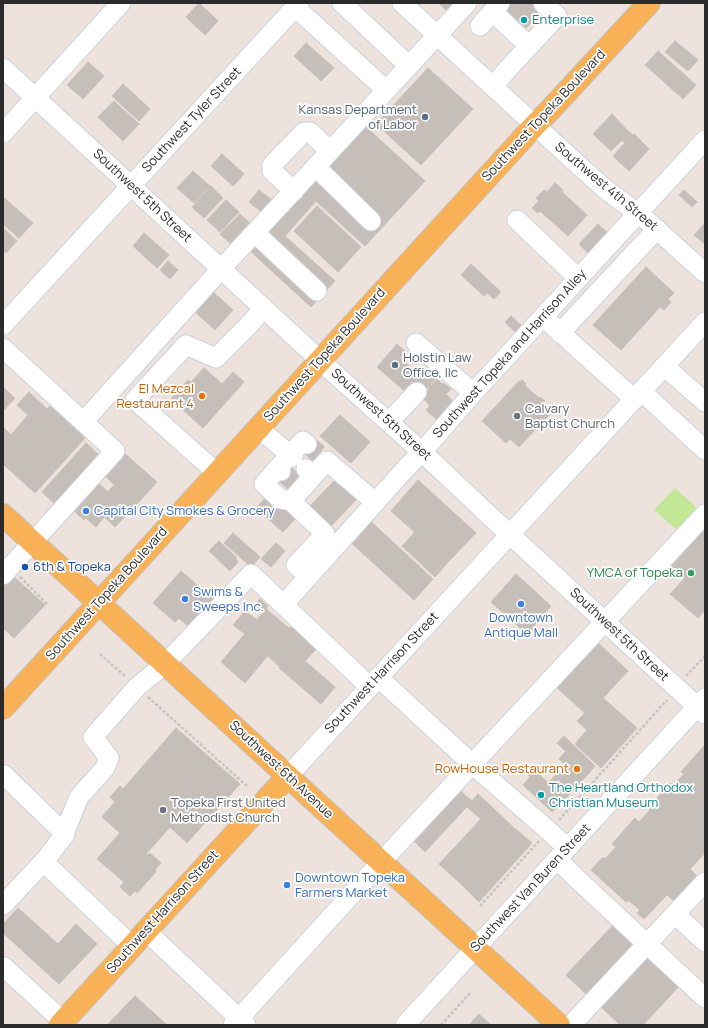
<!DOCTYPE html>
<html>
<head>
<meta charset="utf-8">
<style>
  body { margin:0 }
  #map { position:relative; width:708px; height:1028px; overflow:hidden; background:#ede2dc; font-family:Manrope,sans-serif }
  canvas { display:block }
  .frame { position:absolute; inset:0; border:4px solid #2b2b2b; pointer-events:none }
</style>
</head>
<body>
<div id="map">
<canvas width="708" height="1028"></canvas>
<div class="frame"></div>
</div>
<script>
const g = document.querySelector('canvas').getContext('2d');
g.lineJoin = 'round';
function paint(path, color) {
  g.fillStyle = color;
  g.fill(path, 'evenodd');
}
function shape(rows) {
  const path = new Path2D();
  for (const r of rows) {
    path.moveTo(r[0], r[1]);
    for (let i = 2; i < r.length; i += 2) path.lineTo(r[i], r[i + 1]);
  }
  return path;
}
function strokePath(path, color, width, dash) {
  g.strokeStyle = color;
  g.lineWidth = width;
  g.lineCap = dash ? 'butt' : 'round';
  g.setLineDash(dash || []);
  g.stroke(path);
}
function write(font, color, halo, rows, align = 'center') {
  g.font = font + ' Manrope,sans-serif';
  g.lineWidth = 3.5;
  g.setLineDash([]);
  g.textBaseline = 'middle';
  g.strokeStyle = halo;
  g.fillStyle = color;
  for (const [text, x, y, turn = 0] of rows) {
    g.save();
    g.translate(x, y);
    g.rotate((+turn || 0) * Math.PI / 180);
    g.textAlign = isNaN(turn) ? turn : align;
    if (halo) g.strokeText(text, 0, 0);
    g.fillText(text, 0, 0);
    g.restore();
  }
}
const green = shape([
  [675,488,698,509,678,531,654,510]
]);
const building = shape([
  [199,3,218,21,205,35,186,17,199,3],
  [439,3,454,3,447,11,439,3],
  [512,3,538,3,544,9,525,29,505,11,512,3],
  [675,41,698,60,688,71,665,52,675,41],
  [306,43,334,68,321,81,294,56,306,43],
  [658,51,696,85,683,99,645,65,658,51],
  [88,62,104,76,83,99,67,85,88,62],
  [428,68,473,109,421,165,376,124,428,68],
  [123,84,150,109,139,121,112,96,123,84],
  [114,101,139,124,123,141,98,117,114,101],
  [612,114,629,132,633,135,634,134,649,149,629,171,613,156,625,143,622,140,611,151,593,134,612,114],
  [363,124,425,181,365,246,316,201,285,236,335,281,311,307,248,249,363,124],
  [222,154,244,174,233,186,211,166,222,154],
  [193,171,210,186,194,203,177,188,193,171],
  [555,183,563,190,562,192,587,215,568,236,540,211,538,213,532,208,539,201,536,198,544,190,547,192,555,183],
  [211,186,223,198,204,218,192,207,211,186],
  [259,190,273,201,263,213,249,202,259,190],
  [684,190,697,202,692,207,679,195,684,190],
  [3,197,33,223,19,238,3,224,3,197],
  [226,200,239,212,220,232,207,220,226,200],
  [317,206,361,247,338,272,294,231,317,206],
  [240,214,252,225,232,245,220,234,240,214],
  [705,223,705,244,694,235,705,223],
  [598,224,610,235,590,255,579,244,598,224],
  [3,228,17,241,6,253,3,250,3,228],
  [144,233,169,255,157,268,133,246,144,233],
  [168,261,178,270,170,279,160,270,168,261],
  [471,264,501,292,494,299,487,293,484,296,461,275,471,264],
  [646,267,674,293,668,299,671,302,664,310,660,307,621,350,593,325,646,267],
  [211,290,233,310,215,330,193,310,211,290],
  [511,316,522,326,516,333,505,322,511,316],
  [397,344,405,351,400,358,420,376,426,370,436,378,430,385,431,385,428,388,427,387,421,395,408,394,377,367,397,344],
  [204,368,222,384,233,372,244,382,203,428,171,399,188,380,191,382,204,368],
  [437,379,442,384,443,383,451,389,446,394,454,402,437,420,426,410,430,406,422,397,437,379],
  [522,380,526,384,525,386,539,398,540,397,545,401,543,403,553,411,519,447,510,439,506,443,482,421,519,381,520,382,522,380],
  [3,387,15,398,3,411,3,387],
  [29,392,47,409,3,456,3,427,11,435,28,415,17,405,29,392],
  [50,406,85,438,35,493,3,464,3,456,50,406],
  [340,415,370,442,351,463,320,436,340,415],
  [86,443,101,457,56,505,42,492,86,443],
  [123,452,157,482,136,505,103,474,123,452],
  [336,479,357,499,331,526,310,506,336,479],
  [418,480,476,533,448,562,391,511,418,480],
  [96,481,108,492,114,485,136,505,115,527,82,496,96,481],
  [269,494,296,518,283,532,256,508,269,494],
  [82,496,104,517,96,527,86,518,84,520,71,508,82,496],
  [367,518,433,579,414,600,348,540,367,518],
  [705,529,705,610,698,618,670,594,684,579,671,567,705,529],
  [415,532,448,562,435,577,402,546,415,532],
  [233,533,260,557,251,567,224,543,233,533],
  [219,541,237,558,236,559,238,562,230,571,209,551,219,541],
  [276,543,285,551,271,567,261,559,276,543],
  [181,571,204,591,205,589,215,598,205,609,195,600,194,601,205,611,190,628,179,618,175,622,153,603,181,571],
  [516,574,551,606,527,634,491,602,516,574],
  [12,575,45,605,14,638,3,628,3,585,12,575],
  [260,599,268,606,263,613,255,606,260,599],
  [266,609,290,629,245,683,221,662,266,609],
  [245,611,257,620,245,634,233,625,245,611],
  [292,626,317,648,306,660,295,650,280,667,268,656,267,657,292,626],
  [595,640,628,671,603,698,637,728,621,746,554,685,595,640],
  [295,650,306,660,305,661,335,687,321,704,279,668,295,650],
  [585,713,621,746,601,768,575,744,587,730,577,721,585,713],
  [176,728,240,784,187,843,170,827,146,854,148,855,150,853,161,863,155,870,156,872,137,893,135,891,130,896,120,887,124,882,97,859,120,833,102,817,115,802,110,797,120,786,123,789,176,728],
  [564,736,595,766,589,773,557,743,564,736],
  [704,746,705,853,690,869,698,877,675,902,667,895,644,919,637,913,640,910,628,900,626,902,591,870,603,857,605,859,616,847,612,844,635,818,639,822,650,810,648,808,670,783,673,786,684,774,681,772,704,746],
  [566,751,589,773,582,781,559,759,566,751],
  [565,765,582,781,567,797,550,781,565,765],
  [533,769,548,783,550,781,567,797,559,805,527,774,533,769],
  [530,777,559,805,552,812,523,785,530,777],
  [458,789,472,801,425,852,412,839,458,789],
  [478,794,492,807,481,819,467,807,478,794],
  [492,807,513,827,502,839,481,819,492,807],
  [481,819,502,839,461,884,439,864,481,819],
  [513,827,532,843,479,902,461,884,513,827],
  [18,908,58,944,76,924,97,944,59,984,3,933,3,924,18,908],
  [616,922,639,944,589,997,566,975,616,922],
  [649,952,682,983,643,1025,620,1025,599,1005,649,952],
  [135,996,167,1025,107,1025,135,996],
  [479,1014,491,1025,469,1025,479,1014]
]);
const minorTunnel = shape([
  [307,444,319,454],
  [281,471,294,482]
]);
const path = shape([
  [20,577,48,605],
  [100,654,126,677],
  [686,676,705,656],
  [148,697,247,786],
  [559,820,667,700],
  [480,906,539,841],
  [441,1025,471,992]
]);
const minor = shape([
  [342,3,409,66],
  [402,3,563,151,605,189,643,217,705,273],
  [295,7,386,90],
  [493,12,529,46],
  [480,26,500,3],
  [3,68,347,385,422,452,492,518,705,714],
  [493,87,506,71,557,16,543,3],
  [3,133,121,3],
  [316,167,371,221],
  [294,191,272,171,272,165,304,132,310,132,330,151],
  [517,220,578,278],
  [255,233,317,291],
  [3,325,299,3],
  [552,325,634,399],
  [560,333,657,229],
  [416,343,473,393],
  [3,348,115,451,3,575],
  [664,366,705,402],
  [641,391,705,450],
  [83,422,221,269,467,3],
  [389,422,417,392],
  [258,428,293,457],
  [278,468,264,484,280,499,291,501],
  [306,469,314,475,291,501,325,534,296,565,308,576],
  [281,471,278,468,303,441,307,444],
  [217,473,135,400,186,345,216,358,248,326,264,308],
  [314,475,327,461,375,502],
  [283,605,408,466,422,452,473,393,543,317,705,140],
  [378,677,472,764,549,831,567,848],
  [3,774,65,834,47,858,48,866,132,946],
  [288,776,705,322],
  [64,834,79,797,105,768,109,758,93,737,137,687,165,664,251,574,370,687],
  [557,859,575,877,705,998],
  [3,905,47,858],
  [675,914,705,942],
  [146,931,246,1025],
  [3,966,67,1025],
  [233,1025,381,862,705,514],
  [405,1025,705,698],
  [571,1025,705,882]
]);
const major = shape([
  [3,515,559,1025],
  [3,708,535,125,550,110,649,3],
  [60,1025,288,776]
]);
const markers = [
  [524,20,4,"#0f9aa8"],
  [425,117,4,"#5c6f8a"],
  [395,365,4,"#5c6f8a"],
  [202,396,4,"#e8710a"],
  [517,416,4,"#6b7280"],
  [86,511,4,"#3f7fe0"],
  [25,567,4,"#1a4fb4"],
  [691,573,4,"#2e9e5b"],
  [185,599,4,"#3f7fe0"],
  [521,604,4,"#3f7fe0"],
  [577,769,4,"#e8710a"],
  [541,795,4,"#0f9aa8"],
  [163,810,4,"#6b7280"],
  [287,885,4,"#3f7fe0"]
];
const cultureNames = [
  ["Enterprise",532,20],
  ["The Heartland Orthodox",549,788],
  ["Christian Museum",549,803]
];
const serviceNames = [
  ["Kansas Department",417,110],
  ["of Labor",417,125],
  ["Holstin Law",403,358,"left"],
  ["Office, llc",403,373,"left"]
];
const streetNames = [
  ["Southwest Topeka Boulevard",544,116,-47],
  ["Southwest Tyler Street",192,120,-47],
  ["Southwest 4th Street",606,187,40],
  ["Southwest 5th Street",142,196,43],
  ["Southwest Topeka and Harrison Alley",510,354,-48],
  ["Southwest Topeka Boulevard",325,355,-48],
  ["Southwest 5th Street",381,415,42],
  ["Southwest Topeka Boulevard",107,594,-48],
  ["Southwest 5th Street",619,635,43],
  ["Southwest Harrison Street",382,673,-47],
  ["Southwest 6th Avenue",281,770,43],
  ["Southwest Van Buren Street",531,888,-47],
  ["Southwest Harrison Street",163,912,-48]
];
const foodNames = [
  ["El Mezcal",194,389],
  ["Restaurant 4",194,404],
  ["RowHouse Restaurant",569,769]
];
const worshipNames = [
  ["Calvary",525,409],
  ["Baptist Church",525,424],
  ["Topeka First United",171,803],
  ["Methodist Church",171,818]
];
const shopNames = [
  ["Capital City Smokes & Grocery",94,511],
  ["Swims &",193,592],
  ["Sweeps Inc.",193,607],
  ["Downtown",521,618,"center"],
  ["Antique Mall",521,633,"center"],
  ["Downtown Topeka",295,878],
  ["Farmers Market",295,893]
];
const transitNames = [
  ["6th & Topeka",33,567]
];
const leisureNames = [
  ["YMCA of Topeka",683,573]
];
paint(green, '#c2e795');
paint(building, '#c6beb8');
strokePath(building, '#c9beb5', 1);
strokePath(minorTunnel, '#c6bdb9', 19, [19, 10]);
strokePath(minor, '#cad2dd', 21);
strokePath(major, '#c4c4c4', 24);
strokePath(path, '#c4c4c4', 2.5, [3, 2]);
strokePath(minor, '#fff', 19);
strokePath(major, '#f8b156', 22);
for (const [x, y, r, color] of markers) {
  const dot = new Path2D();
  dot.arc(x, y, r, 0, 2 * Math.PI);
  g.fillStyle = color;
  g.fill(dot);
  strokePath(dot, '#fff', 1.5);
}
write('13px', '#0d838f', '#fff', cultureNames, 'left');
write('13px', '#4e5e75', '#fff', serviceNames, 'right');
write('13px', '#2b2b2b', '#fff', streetNames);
write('13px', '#c56008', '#fff', foodNames, 'right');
write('13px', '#5b616d', '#fff', worshipNames, 'left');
write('13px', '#366cbe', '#fff', shopNames, 'left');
write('13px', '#164399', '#fff', transitNames, 'left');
write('13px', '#27864d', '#fff', leisureNames, 'right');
</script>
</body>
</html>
